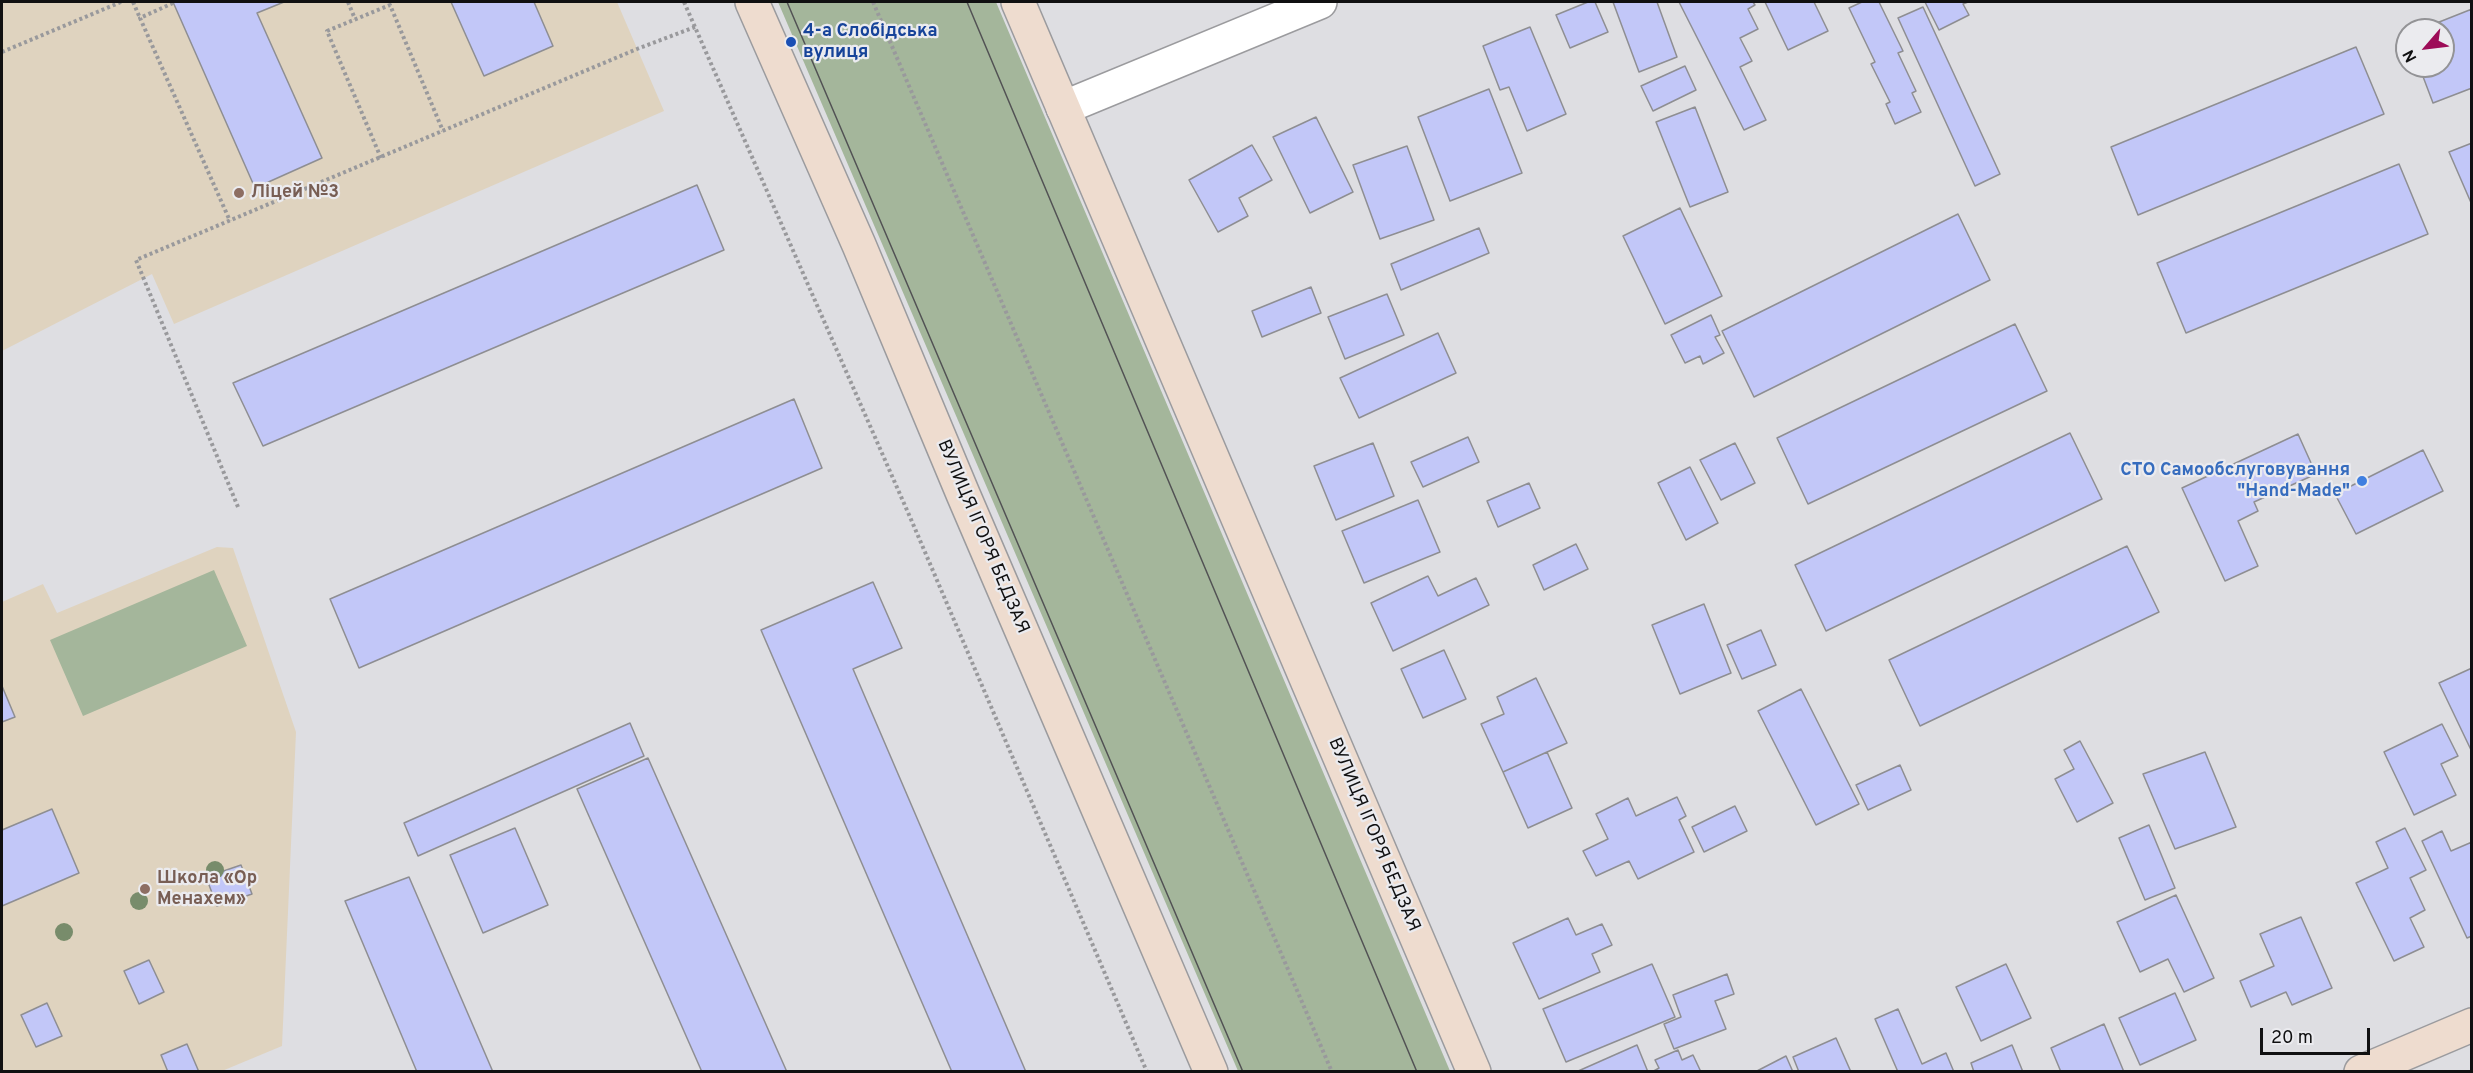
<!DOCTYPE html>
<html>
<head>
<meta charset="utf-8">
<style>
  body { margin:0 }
  #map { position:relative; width:2473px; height:1073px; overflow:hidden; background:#dedee2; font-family:Overpass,sans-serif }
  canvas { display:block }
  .frame { position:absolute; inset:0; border:3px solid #101011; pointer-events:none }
  .north { position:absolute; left:2395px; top:18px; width:60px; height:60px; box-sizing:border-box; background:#ebebef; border:2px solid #939396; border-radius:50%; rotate:242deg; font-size:16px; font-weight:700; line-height:24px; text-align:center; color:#101011 }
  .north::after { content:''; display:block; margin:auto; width:21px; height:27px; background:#9d0c58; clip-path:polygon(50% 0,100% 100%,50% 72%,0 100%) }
  .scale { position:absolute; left:2260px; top:1028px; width:110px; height:27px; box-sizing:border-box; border:3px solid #101011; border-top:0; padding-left:8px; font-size:18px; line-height:21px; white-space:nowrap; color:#101011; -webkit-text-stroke:4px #ebebef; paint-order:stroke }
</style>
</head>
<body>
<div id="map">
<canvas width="2473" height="1073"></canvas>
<div class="frame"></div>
<div class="north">N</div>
<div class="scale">20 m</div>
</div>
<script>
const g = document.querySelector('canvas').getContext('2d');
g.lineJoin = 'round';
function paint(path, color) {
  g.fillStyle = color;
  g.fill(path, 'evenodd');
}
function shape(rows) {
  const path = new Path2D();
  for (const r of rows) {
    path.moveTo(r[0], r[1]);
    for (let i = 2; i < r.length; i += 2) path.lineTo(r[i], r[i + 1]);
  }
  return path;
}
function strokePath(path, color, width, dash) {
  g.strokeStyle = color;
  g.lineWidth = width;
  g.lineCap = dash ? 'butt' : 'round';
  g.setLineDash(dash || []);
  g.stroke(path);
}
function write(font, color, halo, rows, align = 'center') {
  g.font = font + ' Overpass,sans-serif';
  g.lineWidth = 4.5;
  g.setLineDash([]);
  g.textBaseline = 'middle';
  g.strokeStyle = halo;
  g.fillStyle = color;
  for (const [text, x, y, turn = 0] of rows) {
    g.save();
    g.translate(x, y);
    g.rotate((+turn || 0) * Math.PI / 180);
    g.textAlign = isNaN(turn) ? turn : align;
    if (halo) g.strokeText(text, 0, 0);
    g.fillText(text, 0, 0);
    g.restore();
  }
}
const education = shape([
  [2,2,617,2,664,111,174,324,152,274,2,351],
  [217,547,233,548,296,732,282,1046,222,1071,2,1071,2,602,43,584,57,613]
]);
const green = shape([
  [778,2,996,2,1450,1071,1238,1071],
  [214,570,247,646,83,716,50,640]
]);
const building = shape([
  [173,2,284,2,257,13,322,158,255,188,173,2],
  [451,2,534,2,553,46,484,76,451,2],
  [1588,2,1595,2,1608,32,1570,48,1556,15,1588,2],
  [1613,2,1657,2,1677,57,1639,72,1613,2],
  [1679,2,1753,2,1755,5,1748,9,1758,29,1740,38,1752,61,1740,67,1766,120,1744,130,1679,2],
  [1765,2,1814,2,1828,31,1788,50,1765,2],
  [1862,2,1879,2,1903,51,1898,53,1916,91,1912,93,1921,112,1895,124,1886,104,1890,102,1871,64,1875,62,1849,8,1862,2],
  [1925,2,1968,2,1963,4,1969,15,1939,30,1925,2],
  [1923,7,2000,174,1975,186,1898,18,1923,7],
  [2472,9,2472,88,2433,103,2419,66,2443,66,2443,30,2419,30,2472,9],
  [1530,27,1566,114,1527,131,1509,87,1500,90,1483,46,1530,27],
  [2356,47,2384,114,2138,215,2111,147,2356,47],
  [1685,66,1696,90,1653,111,1641,86,1685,66],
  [1489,89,1522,173,1450,201,1418,117,1489,89],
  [1695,107,1728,192,1690,207,1656,122,1695,107],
  [1316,117,1353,192,1310,213,1273,137,1316,117],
  [2472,143,2472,205,2449,152,2472,143],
  [1252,145,1272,180,1239,198,1248,216,1218,232,1189,180,1252,145],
  [1407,146,1434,220,1380,239,1353,165,1407,146],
  [2399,164,2428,234,2186,333,2157,263,2399,164],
  [697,185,724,250,263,446,233,383,697,185],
  [1680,208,1722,296,1665,324,1623,236,1680,208],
  [1958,214,1990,280,1754,397,1722,331,1958,214],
  [1479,228,1489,253,1401,290,1391,264,1479,228],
  [1311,287,1321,313,1262,337,1252,311,1311,287],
  [1387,294,1404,335,1345,359,1328,317,1387,294],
  [1711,315,1720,335,1715,337,1724,353,1703,364,1700,356,1685,363,1671,335,1711,315],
  [2015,324,2047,391,1808,504,1777,438,2015,324],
  [1438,333,1456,373,1359,418,1340,378,1438,333],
  [794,399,822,468,359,668,330,599,794,399],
  [2070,433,2102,499,1826,631,1795,565,2070,433],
  [2298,434,2316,474,2254,502,2258,511,2238,521,2258,566,2225,581,2182,488,2298,434],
  [1468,437,1479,462,1423,487,1411,462,1468,437],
  [1373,443,1394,496,1336,520,1314,466,1373,443],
  [1735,443,1755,483,1721,500,1700,460,1735,443],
  [2423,450,2443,491,2356,534,2335,494,2423,450],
  [1690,467,1718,523,1686,540,1658,483,1690,467],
  [1529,483,1540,508,1498,527,1487,501,1529,483],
  [1418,500,1440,552,1364,583,1342,531,1418,500],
  [1576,544,1588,569,1544,590,1533,565,1576,544],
  [2127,546,2159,612,1920,726,1889,660,2127,546],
  [1428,576,1438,596,1476,578,1489,605,1393,651,1371,603,1428,576],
  [873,582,902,648,853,669,1026,1072,952,1072,761,630,873,582],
  [1704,604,1731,673,1680,694,1652,625,1704,604],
  [1761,630,1776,665,1742,679,1727,645,1761,630],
  [1444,650,1466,699,1423,718,1401,669,1444,650],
  [2472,668,2472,752,2439,683,2472,668],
  [1536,678,1567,743,1503,772,1481,724,1504,714,1497,697,1536,678],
  [2,686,15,717,2,722,2,686],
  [1801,689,1859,804,1816,825,1758,711,1801,689],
  [630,723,644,756,418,856,404,823,630,723],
  [2442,724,2458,756,2441,764,2456,795,2414,815,2384,752,2442,724],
  [2080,741,2113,803,2077,822,2055,779,2074,769,2064,750,2080,741],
  [1547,752,1572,808,1528,828,1503,772,1547,752],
  [2205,752,2236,827,2175,849,2143,774,2205,752],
  [648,758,787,1072,702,1072,577,789,648,758],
  [1900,765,1911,790,1868,810,1856,785,1900,765],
  [1677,797,1686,816,1679,820,1694,852,1638,879,1629,861,1596,876,1583,851,1608,839,1596,814,1628,798,1636,816,1677,797],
  [1735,806,1747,831,1704,852,1692,827,1735,806],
  [52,809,79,873,2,906,2,830,52,809],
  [2149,825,2175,888,2145,900,2119,838,2149,825],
  [515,828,548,905,483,933,450,855,515,828],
  [2405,828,2426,870,2410,878,2425,910,2410,918,2424,947,2394,961,2356,883,2388,868,2376,842,2405,828],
  [2442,831,2451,851,2472,842,2472,936,2467,938,2422,841,2442,831],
  [241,865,252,894,217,906,206,877,241,865],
  [409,877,493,1072,417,1072,345,901,409,877],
  [2176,895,2214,978,2184,992,2168,959,2140,972,2117,922,2176,895],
  [2301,917,2332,988,2292,1005,2286,992,2251,1007,2240,981,2274,966,2260,934,2301,917],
  [1568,918,1576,935,1602,924,1612,945,1592,954,1600,972,1539,999,1513,943,1568,918],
  [149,960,164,992,139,1004,124,971,149,960],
  [1652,964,1675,1017,1566,1062,1543,1009,1652,964],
  [2006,964,2031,1018,1981,1041,1956,987,2006,964],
  [1727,974,1734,994,1715,1001,1726,1029,1674,1049,1664,1024,1681,1017,1673,995,1727,974],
  [2175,993,2196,1040,2140,1065,2119,1018,2175,993],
  [47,1003,62,1036,36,1047,21,1015,47,1003],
  [1898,1009,1922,1064,1946,1053,1954,1072,1898,1072,1875,1019,1898,1009],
  [2104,1024,2124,1072,2061,1072,2051,1048,2104,1024],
  [1836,1038,1851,1072,1799,1072,1793,1057,1836,1038],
  [187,1044,199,1072,168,1072,161,1055,187,1044],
  [1637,1045,1648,1072,1576,1072,1637,1045],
  [2012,1045,2023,1072,1974,1072,1971,1063,2012,1045],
  [1678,1050,1682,1060,1693,1055,1701,1072,1652,1072,1659,1068,1655,1060,1678,1050],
  [1786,1056,1793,1072,1755,1072,1786,1056]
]);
const path = shape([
  [133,2,140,18],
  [348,2,355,19],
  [684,2,910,517,1147,1072],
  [873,2,1332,1072],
  [173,3,140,18,230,221],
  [2,52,121,2],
  [381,158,327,31,390,5,443,131],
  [238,507,136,260,637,49,695,27]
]);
const street = shape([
  [1063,108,1320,2]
]);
const secondary = shape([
  [752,2,859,245,963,494,1211,1072],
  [1018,2,1474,1072],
  [2361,1072,2472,1025]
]);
const tram = shape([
  [787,2,1243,1072],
  [967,2,1417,1072]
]);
const trees = [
  [215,870],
  [139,901],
  [64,932]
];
const markers = [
  [791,42,6,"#1a4fb4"],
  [239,193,6,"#8d6e63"],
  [2362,481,6,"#3f7fe0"],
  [145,889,6,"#8d6e63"]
];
const transitNames = [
  ["4-а Слобідська",803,32],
  ["вулиця",803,53]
];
const educationNames = [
  ["Ліцей №3",251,193],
  ["Школа «Ор",157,879],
  ["Менахем»",157,900]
];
const shopNames = [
  ["СТО Самообслуговування",2350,471],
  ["\"Hand-Made\"",2350,492]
];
const streetNames = [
  ["ВУЛИЦЯ ІГОРЯ БЕДЗАЯ",982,537,67],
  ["ВУЛИЦЯ ІГОРЯ БЕДЗАЯ",1373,835,67]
];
paint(education, '#dfd3bf');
paint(green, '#a4b69b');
paint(building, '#c2c7f8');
strokePath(building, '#8e8e92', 1.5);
strokePath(street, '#9b9b9e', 36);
strokePath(secondary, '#9b9b9e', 36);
strokePath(path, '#99999c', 4, [3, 3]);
strokePath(street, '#fff', 33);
strokePath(secondary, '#eedccf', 33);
strokePath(tram, '#525254', 1.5);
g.fillStyle = '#788c6b';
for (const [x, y] of trees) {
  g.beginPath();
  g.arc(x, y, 9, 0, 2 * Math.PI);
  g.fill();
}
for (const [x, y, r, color] of markers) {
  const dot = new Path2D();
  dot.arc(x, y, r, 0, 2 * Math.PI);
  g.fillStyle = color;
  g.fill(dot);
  strokePath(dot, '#ebebef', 2);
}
write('bold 18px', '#164399', '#ebebef', transitNames, 'left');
write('bold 18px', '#785e54', '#ebebef', educationNames, 'left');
write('bold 18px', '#366cbe', '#ebebef', shopNames, 'right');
write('18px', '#101011', '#ebebef', streetNames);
</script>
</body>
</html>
